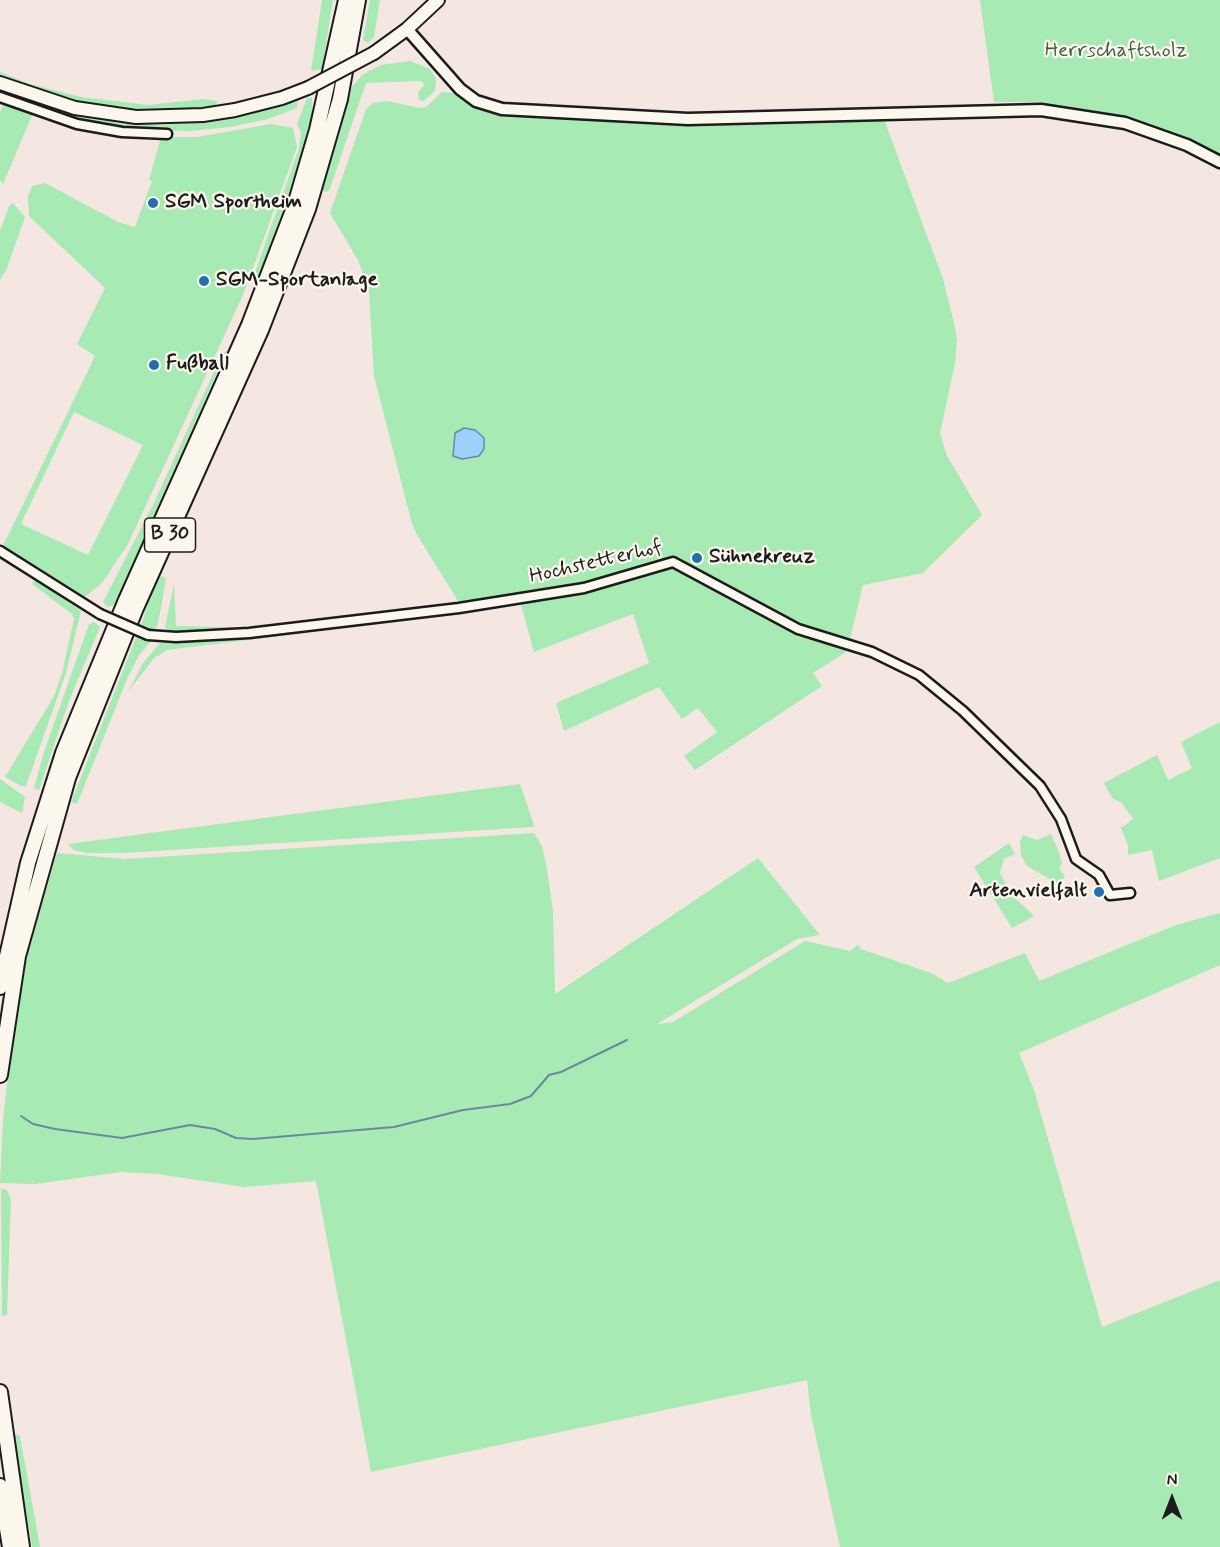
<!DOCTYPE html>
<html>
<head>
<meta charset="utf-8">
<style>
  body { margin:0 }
  #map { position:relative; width:1220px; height:1547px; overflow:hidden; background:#f4e6e0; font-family:Mynerve,sans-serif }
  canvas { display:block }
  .north { position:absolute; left:1142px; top:1469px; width:60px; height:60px; -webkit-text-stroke:4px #fbf7ec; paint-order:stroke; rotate:0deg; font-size:16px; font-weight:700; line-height:24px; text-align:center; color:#1c1c1c }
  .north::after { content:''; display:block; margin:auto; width:21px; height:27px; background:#1c1c1c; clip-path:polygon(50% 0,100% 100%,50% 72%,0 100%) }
</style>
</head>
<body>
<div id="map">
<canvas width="1220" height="1547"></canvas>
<div class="north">N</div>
</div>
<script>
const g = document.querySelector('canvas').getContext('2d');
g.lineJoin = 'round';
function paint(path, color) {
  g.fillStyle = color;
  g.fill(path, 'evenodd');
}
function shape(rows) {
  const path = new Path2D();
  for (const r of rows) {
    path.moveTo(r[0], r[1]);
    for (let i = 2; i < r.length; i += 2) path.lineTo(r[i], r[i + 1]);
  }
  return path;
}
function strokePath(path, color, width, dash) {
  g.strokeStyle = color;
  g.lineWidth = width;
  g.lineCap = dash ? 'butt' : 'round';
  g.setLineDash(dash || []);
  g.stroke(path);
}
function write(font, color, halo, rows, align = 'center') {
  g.font = font + ' Mynerve,sans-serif';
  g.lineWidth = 4.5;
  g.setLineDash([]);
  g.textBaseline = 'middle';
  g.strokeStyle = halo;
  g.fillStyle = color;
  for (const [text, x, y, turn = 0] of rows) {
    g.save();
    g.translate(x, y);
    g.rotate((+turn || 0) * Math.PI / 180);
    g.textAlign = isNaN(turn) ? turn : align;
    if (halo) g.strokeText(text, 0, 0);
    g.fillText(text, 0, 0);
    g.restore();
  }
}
const green = shape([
  [322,0,333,0,322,69,311,71],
  [370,0,380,0,374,37,368,43,363,40],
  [980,0,1220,0,1220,159,1186,141,1045,108,1046,102,994,102],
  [410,61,430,69,436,79,435,91,424,101,419,100,418,93,424,85,421,81,366,83,329,191,324,192,322,189,352,87,362,75,381,65],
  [0,72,30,84,81,97,148,105,203,99,217,101,216,106,303,86,253,103,162,113,111,108,47,95,0,79],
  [442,92,458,94,485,111,528,117,686,122,884,119,943,279,955,327,957,341,955,363,940,433,947,456,982,515,923,573,863,585,849,643,800,626,674,559,580,586,462,604,458,601,416,533,411,520,374,376,369,292,358,260,330,213,366,109,373,103,387,101,420,108,426,107],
  [307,98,312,98,312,115,300,161,259,277,255,279,254,275,299,148,301,133,297,124],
  [298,100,297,108,268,119,230,127,191,131,123,130,76,122,37,106,119,123,164,125,238,117],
  [4,101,33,113,3,184,0,180,0,113],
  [271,124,293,128,297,147,243,295,128,544,102,583,82,599,2,548,95,356,77,344,105,288,29,216,28,197,32,186,45,183,118,222,135,227,152,181,149,180,161,137,197,137],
  [74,412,143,445,88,555,21,524],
  [13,203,25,217,7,268,0,280,0,231,9,206],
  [227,350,114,605,107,607,103,602,153,505,222,354],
  [668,565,680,568,801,632,852,648,813,673,822,686,695,770,684,756,717,732,698,708,682,719,659,687,564,731,556,703,649,663,633,614,534,652,520,601],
  [161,576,166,578,161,608,157,627,151,631,141,626,151,594],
  [35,579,81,611,66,673,26,786,21,786,5,777,54,696,62,673,74,619,72,614,32,584],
  [174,584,176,626,270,628,171,635,165,627],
  [94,622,100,627,69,701,39,790,34,788,44,752,89,624],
  [137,635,151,641,138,657,127,679,77,804,71,802],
  [268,635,280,636,167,650,154,658,128,692,143,663,160,643],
  [1220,722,1220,858,1159,881,1152,850,1128,855,1128,846,1121,828,1133,819,1122,803,1112,798,1104,783,1157,755,1168,780,1192,768,1181,742],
  [0,779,25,797,22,813,0,802],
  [520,784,534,825,532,827,124,853,87,853,74,850,68,844],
  [534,833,542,846,547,869,553,911,555,994,758,858,820,935,797,939,657,1024,673,1022,805,941,850,951,858,945,861,949,931,973,948,983,1025,953,1039,981,1176,925,1220,913,1220,965,1019,1053,1034,1090,1102,1327,1220,1280,1220,1547,840,1547,811,1415,807,1380,371,1472,316,1181,244,1187,157,1174,121,1172,35,1184,0,1183,3,1120,12,1037,25,963,57,853,125,859],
  [1051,834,1059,852,1062,864,1059,868,1065,877,1057,883,1027,866,1021,855,1020,841,1023,835,1037,840],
  [1009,843,1015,854,1004,859,1000,873,1012,895,1034,916,1012,928,974,867],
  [1,1188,7,1190,11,1199,7,1315,2,1316],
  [16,1434,20,1436,40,1547,32,1547,14,1437]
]);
const water = shape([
  [464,428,475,430,484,438,484,449,479,456,462,459,453,456,455,433,464,428]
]);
const stream = shape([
  [21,1116,33,1124,55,1129,122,1138,190,1125,215,1129,236,1138,253,1139,394,1127,463,1110,510,1104,531,1096,549,1075,561,1072,627,1040]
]);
const minor = shape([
  [0,97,77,124,122,132,167,134],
  [0,551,100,614],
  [148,635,176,637,249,633,459,608,584,588,673,562,798,629,872,652,919,675,963,711,1040,786,1061,819,1076,859,1099,875,1110,895,1130,893]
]);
const tertiary = shape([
  [407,29,460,89,476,101,502,109,688,119,1041,110,1125,123,1187,145,1220,162]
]);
const secondary = shape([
  [374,53,407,29,438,0],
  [0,83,75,108,136,117,203,115,235,110,282,98,308,88]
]);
const trunk = shape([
  [0,987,28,863,63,753,126,600,249,325,295,205,317,130,346,0],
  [0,1075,18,956,68,778,136,608,261,330,308,209,340,99,358,0],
  [0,1392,22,1547],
  [0,1486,10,1547]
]);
const minorBridge = shape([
  [100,614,148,635]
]);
const secondaryBridge = shape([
  [308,88,374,53]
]);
const markers = [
  [153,203,6,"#1f6fb2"],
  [204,281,6,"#1f6fb2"],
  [154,365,6,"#1f6fb2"],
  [697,558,6,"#1f6fb2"],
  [1099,892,6,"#1f6fb2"]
];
const shields = [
  [170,535,51]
];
const shieldNames = [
  ["B 30",170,535]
];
const parkNames = [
  ["Herrschaftsholz",1116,52]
];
const poiNames = [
  ["SGM Sportheim",165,203],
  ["SGM-Sportanlage",216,281],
  ["Fußball",166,365],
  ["Sühnekreuz",709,558],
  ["Artenvielfalt",1087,892,"right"]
];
const streetNames = [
  ["Hochstetterhof",596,563,-13]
];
paint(green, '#a8eab4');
paint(water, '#9cd1fa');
strokePath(water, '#6989a1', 1.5);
strokePath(stream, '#6989a1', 2);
strokePath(minor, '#1c1c1c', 13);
strokePath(tertiary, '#1c1c1c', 15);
strokePath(secondary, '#1c1c1c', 16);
strokePath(trunk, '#1c1c1c', 18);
strokePath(minor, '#fbf7ec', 8);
strokePath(tertiary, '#fbf7ec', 10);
strokePath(secondary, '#fbf7ec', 12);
strokePath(trunk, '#fbf7ec', 14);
strokePath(minorBridge, '#1c1c1c', 13, []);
strokePath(secondaryBridge, '#1c1c1c', 16, []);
strokePath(minorBridge, '#fbf7ec', 8);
strokePath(secondaryBridge, '#fbf7ec', 12);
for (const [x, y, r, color] of markers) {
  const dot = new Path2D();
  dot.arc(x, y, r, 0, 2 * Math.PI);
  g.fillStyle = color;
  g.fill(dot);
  strokePath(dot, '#fbf7ec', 2);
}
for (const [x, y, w] of shields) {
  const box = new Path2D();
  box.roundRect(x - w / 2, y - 17, w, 34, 4.5);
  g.fillStyle = '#fbf7ec';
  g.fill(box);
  strokePath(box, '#1c1c1c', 1.5);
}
write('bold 20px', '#1c1c1c', null, shieldNames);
write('21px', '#465a4a', '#fbf7ec', parkNames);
write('bold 21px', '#1c1c1c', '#fbf7ec', poiNames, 'left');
write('21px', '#1c1c1c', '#fbf7ec', streetNames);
</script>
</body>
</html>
